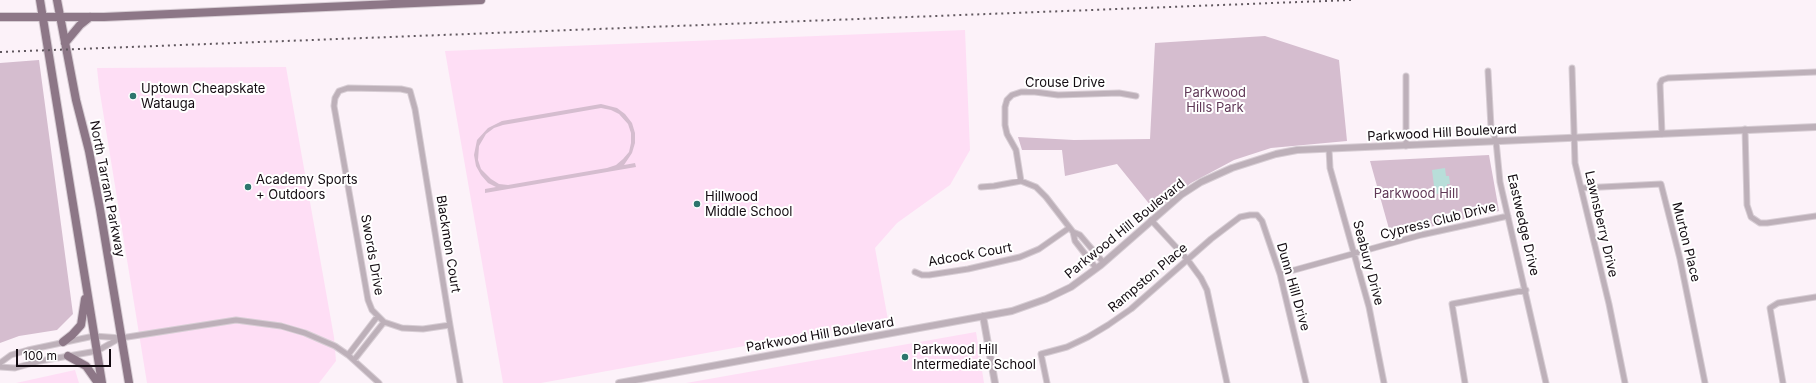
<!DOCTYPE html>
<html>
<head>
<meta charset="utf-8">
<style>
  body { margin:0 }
  #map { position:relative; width:1816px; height:383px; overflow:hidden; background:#fcf2f9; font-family:Inter,sans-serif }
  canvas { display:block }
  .scale { position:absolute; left:16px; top:349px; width:95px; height:18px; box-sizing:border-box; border:2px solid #130b11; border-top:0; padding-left:5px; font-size:12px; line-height:14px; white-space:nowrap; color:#130b11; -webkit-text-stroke:3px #fff; paint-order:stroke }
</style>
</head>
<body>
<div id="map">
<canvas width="1816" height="383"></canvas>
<div class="scale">100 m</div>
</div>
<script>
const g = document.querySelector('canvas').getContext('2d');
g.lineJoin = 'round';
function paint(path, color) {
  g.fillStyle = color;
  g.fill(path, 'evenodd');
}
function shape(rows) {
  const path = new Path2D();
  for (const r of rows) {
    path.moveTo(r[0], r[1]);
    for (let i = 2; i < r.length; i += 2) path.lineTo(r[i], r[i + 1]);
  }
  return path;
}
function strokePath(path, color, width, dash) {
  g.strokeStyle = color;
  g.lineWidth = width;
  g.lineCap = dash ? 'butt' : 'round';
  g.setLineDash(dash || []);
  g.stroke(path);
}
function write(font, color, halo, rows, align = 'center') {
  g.font = font + ' Inter,sans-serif';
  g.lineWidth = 4;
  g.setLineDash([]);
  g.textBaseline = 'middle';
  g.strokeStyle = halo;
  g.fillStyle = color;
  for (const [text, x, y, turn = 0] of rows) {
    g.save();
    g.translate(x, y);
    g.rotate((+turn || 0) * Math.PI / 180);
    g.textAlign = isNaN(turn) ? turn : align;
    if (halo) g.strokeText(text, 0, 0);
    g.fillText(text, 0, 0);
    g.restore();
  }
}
const built = shape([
  [965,30,970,150,950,185,897,223,875,248,888,320,541,383,503,383,445,51],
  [286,67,334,337,336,361,319,383,147,383,99,87,97,68],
  [976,332,984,383,686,383],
  [75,370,79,383,16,383]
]);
const green = shape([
  [1265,36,1339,60,1347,141,1271,148,1234,160,1191,183,1155,211,1117,164,1065,176,1062,150,1022,150,1018,137,1074,140,1150,139,1155,43],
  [39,60,73,314,57,330,19,336,0,343,0,63],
  [601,104,617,108,625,114,632,123,635,133,635,143,632,153,624,165,635,163,636,167,485,193,485,189,496,187,488,183,481,175,476,166,474,155,477,140,488,128,502,121],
  [601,108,611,110,619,114,628,124,631,133,631,143,629,152,623,159,616,165,607,168,508,185,499,184,491,179,481,169,478,160,479,146,486,134,494,128,503,125],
  [1489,155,1499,211,1391,236,1370,161]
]);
const water = shape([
  [1445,168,1446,176,1449,176,1450,184,1447,184,1448,193,1435,194,1432,170]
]);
const minor = shape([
  [1572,68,1575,163,1609,304,1625,383],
  [1488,71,1491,127,1496,141,1500,182,1546,383],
  [1406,76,1406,146],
  [1745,129,1747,205,1751,217,1760,223,1767,223,1816,216],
  [1662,134,1660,84,1662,80,1668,78,1816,72],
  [1329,149,1330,168,1369,307,1384,383],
  [1021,181,1016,150,1007,134,1005,125,1005,107,1007,100,1012,95,1021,92,1035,92,1058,95,1119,93,1136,96],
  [981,187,994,186,1021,181,1036,187,1046,197,1073,232,1075,241,1096,268],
  [1582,188,1661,184,1680,259,1705,383],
  [1151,220,1187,259,1201,278,1207,290,1227,383],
  [1073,232,1080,235,1103,262],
  [915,272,922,275,929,275,968,269,1020,257,1039,249,1069,228],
  [1280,274,1421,235,1508,216],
  [450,325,423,329,402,328,384,322,372,310,368,300,334,106,335,98,339,91,348,88,401,89,410,91,415,109,450,325,460,383],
  [348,355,377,317],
  [354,360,384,322],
  [0,363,11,355,28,350,94,336,121,338,236,320,281,326,305,333,335,346,348,355,379,383],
  [0,367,15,368,40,361,97,351,120,338],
  [1047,383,1041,354,1067,347,1088,337,1108,325,1131,309,1211,239,1240,217,1250,215,1257,215,1262,221,1280,274,1306,383],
  [1465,383,1452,304,1526,290],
  [1783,383,1770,308,1778,303,1816,297]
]);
const tertiary = shape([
  [983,316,995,383],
  [619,383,1012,311,1046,299,1071,287,1101,265,1181,195,1201,182,1232,168,1276,154,1297,150,1816,127]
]);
const primary = shape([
  [40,0,102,383],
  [57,0,76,100,89,151,100,209,129,383],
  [0,17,104,17,481,0],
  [65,43,80,25,90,17],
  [63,342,72,335,81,325,85,299],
  [68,356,86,366,98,383]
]);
const rail = shape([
  [0,52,1351,0]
]);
const markers = [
  [133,96,4,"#2d756d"],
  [248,187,4,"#2d756d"],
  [697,204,4,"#2d756d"],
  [905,357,4,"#2d756d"]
];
const streetNames = [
  ["Crouse Drive",1065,83],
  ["Parkwood Hill Boulevard",1442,133,-3],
  ["North Tarrant Parkway",107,189,79],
  ["Cypress Club Drive",1438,221,-14],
  ["Lawnsberry Drive",1601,224,77],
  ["Eastwedge Drive",1523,225,77],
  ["Parkwood Hill Boulevard",1125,229,-39],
  ["Murton Place",1686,242,76],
  ["Blackmon Court",448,244,81],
  ["Swords Drive",372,255,80],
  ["Adcock Court",970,255,-10],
  ["Seabury Drive",1368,263,75],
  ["Rampston Place",1148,278,-40],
  ["Dunn Hill Drive",1293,287,74],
  ["Parkwood Hill Boulevard",820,335,-10]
];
const poiNames = [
  ["Uptown Cheapskate",141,89],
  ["Watauga",141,104],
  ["Academy Sports",256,180],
  ["+ Outdoors",256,195],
  ["Hillwood",705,197],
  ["Middle School",705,212],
  ["Parkwood Hill",913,350],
  ["Intermediate School",913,365]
];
const parkNames = [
  ["Parkwood",1215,93],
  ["Hills Park",1215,108],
  ["Parkwood Hill",1416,194]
];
paint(built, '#fedef5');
paint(green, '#d5bdcf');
paint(water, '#b8ded9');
strokePath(minor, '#d7cdd4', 7);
strokePath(tertiary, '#d7cdd4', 8);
strokePath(primary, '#d7cdd4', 10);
strokePath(minor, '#bdb0b9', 5);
strokePath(tertiary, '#bdb0b9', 6);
strokePath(primary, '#8d7787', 8);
strokePath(rail, '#61585f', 2, [2, 4]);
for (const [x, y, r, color] of markers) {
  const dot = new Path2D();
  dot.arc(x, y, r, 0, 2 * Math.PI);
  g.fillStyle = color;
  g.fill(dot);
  strokePath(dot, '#fff', 1.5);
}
write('13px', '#130b11', '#fff', streetNames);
write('13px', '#130b11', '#fff', poiNames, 'left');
write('13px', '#603957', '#fff', parkNames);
</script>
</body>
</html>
